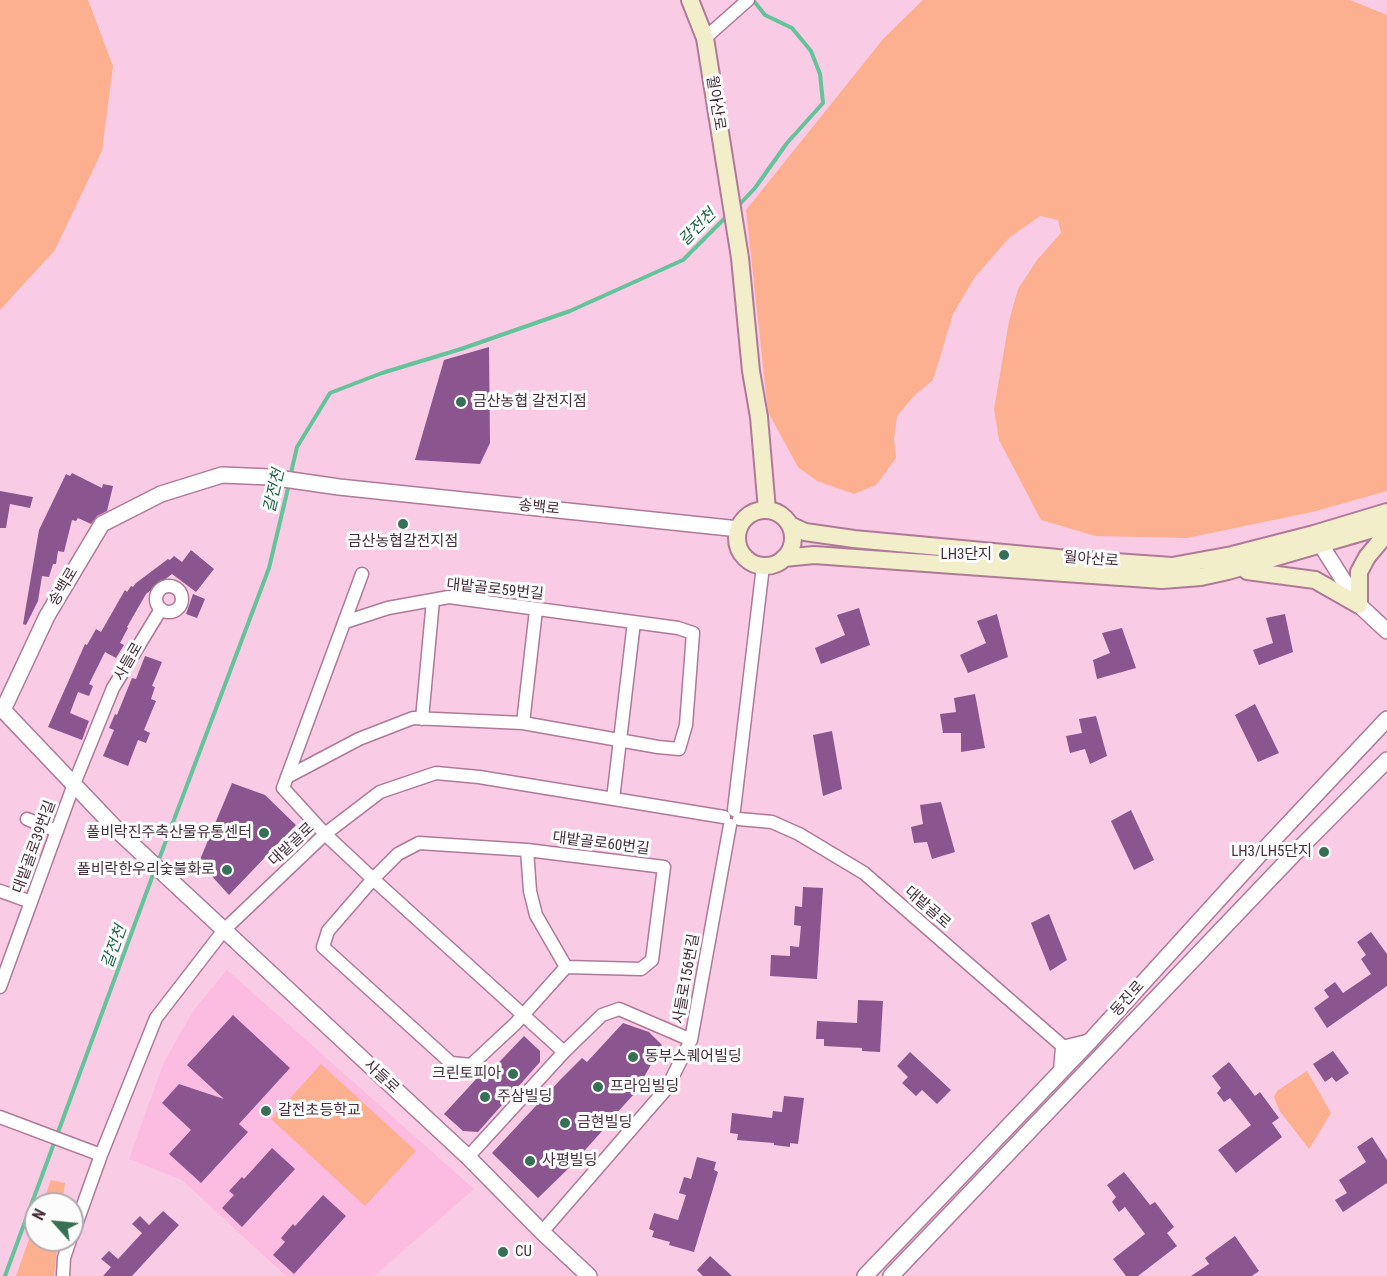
<!DOCTYPE html>
<html>
<head>
<meta charset="utf-8">
<style>
  body { margin:0 }
  #map { position:relative; width:1387px; height:1276px; overflow:hidden; background:#facbe5; font-family:"Roboto Condensed",sans-serif }
  canvas { display:block }
  .north { position:absolute; left:24px; top:1192px; width:60px; height:60px; box-sizing:border-box; background:#fcfcfc; border:2px solid #b4aab0; border-radius:50%; rotate:297deg; font-size:16px; font-weight:700; line-height:24px; text-align:center; color:#47303d }
  .north::after { content:''; display:block; margin:auto; width:21px; height:27px; background:#376f57; clip-path:polygon(50% 0,100% 100%,50% 72%,0 100%) }
</style>
</head>
<body>
<div id="map">
<canvas width="1387" height="1276"></canvas>
<div class="north">N</div>
</div>
<script>
const g = document.querySelector('canvas').getContext('2d');
g.lineJoin = 'round';
function paint(path, color) {
  g.fillStyle = color;
  g.fill(path, 'evenodd');
}
function shape(rows) {
  const path = new Path2D();
  for (const r of rows) {
    if (r.length === 3) {
      path.moveTo(r[0] + r[2], r[1]);
      path.arc(r[0], r[1], r[2], 0, 2 * Math.PI);
      continue;
    }
    path.moveTo(r[0], r[1]);
    for (let i = 2; i < r.length; i += 2) path.lineTo(r[i], r[i + 1]);
  }
  return path;
}
function strokePath(path, color, width, dash) {
  g.strokeStyle = color;
  g.lineWidth = width;
  g.lineCap = dash ? 'butt' : 'round';
  g.setLineDash(dash || []);
  g.stroke(path);
}
function write(font, color, halo, rows, align = 'center') {
  g.font = font + ' "Roboto Condensed","Noto Sans KR",sans-serif';
  g.lineWidth = 6;
  g.setLineDash([]);
  g.textBaseline = 'middle';
  g.strokeStyle = halo;
  g.fillStyle = color;
  for (const [text, x, y, turn = 0] of rows) {
    g.save();
    g.translate(x, y);
    g.rotate((+turn || 0) * Math.PI / 180);
    g.textAlign = isNaN(turn) ? turn : align;
    if (halo) g.strokeText(text, 0, 0);
    g.fillText(text, 0, 0);
    g.restore();
  }
}
const built = shape([
  [227,970,474,1189,374,1276,286,1276,182,1180,129,1159,164,1062,193,1011]
]);
const green = shape([
  [0,0,88,0,113,66,102,151,55,250,0,310],
  [923,0,1350,0,1387,15,1387,491,1312,512,1187,538,1096,536,1041,520,999,440,994,409,1009,321,1018,289,1037,260,1061,233,1058,220,1040,216,1009,238,975,277,953,314,933,380,915,395,897,416,894,439,896,458,876,485,854,494,817,481,798,467,768,412,746,210,884,38],
  [321,1064,416,1151,365,1206,271,1119],
  [1307,1071,1331,1113,1309,1149,1279,1110,1274,1097,1277,1091],
  [51,1180,65,1183,62,1204,42,1204],
  [36,1220,36,1240,58,1240,54,1276,16,1276]
]);
const stream = shape([
  [738,206,755,188,787,143,823,103,820,74,811,51,792,28,765,15,753,0],
  [290,477,297,447,330,393,382,373,461,349,570,311,683,260,728,215],
  [158,862,269,568,289,484],
  [5,1276,154,872]
]);
const building = shape([
  [489,347,490,443,480,464,415,460,444,360],
  [72,473,102,488,103,484,113,486,107,511,97,516,91,524,78,518,76,521,72,520,64,552,58,551,56,564,53,564,49,577,42,576,38,601,26,625,23,624,39,530,66,474,70,476],
  [0,491,33,497,30,508,10,504,6,528,0,528],
  [191,550,214,569,196,592,172,574,146,594,127,627,128,628,120,643,124,645,116,658,105,652,89,684,93,686,89,696,78,692,70,713,89,721,82,740,48,727,85,644,87,645,96,629,101,632,125,590,127,592,131,586,133,587,136,583,168,559,170,560,174,556,182,562],
  [193,594,205,599,197,618,186,614],
  [859,608,870,645,821,664,815,648,845,635,837,615],
  [997,614,1008,657,968,673,960,655,986,643,977,621],
  [1285,614,1293,652,1259,665,1253,650,1273,643,1266,618],
  [1122,628,1136,668,1097,679,1093,660,1110,653,1102,633],
  [145,656,162,662,152,686,155,687,151,699,156,701,144,730,150,733,146,743,138,740,128,766,103,756,114,730,109,728,115,714,117,715,132,678,136,679],
  [975,694,985,748,961,752,961,733,943,733,940,714,956,712,954,698],
  [1255,704,1279,753,1258,762,1235,715],
  [1096,716,1107,756,1090,764,1085,749,1070,753,1066,736,1082,733,1079,719],
  [832,731,842,789,823,796,813,735],
  [232,783,265,795,296,825,229,895,199,862],
  [941,802,955,852,932,859,927,842,914,843,911,827,923,824,920,805],
  [1131,810,1154,860,1134,870,1111,821],
  [803,887,823,888,817,979,770,976,771,955,790,956,790,946,799,947,801,926,794,925,795,906,802,907],
  [1049,914,1067,960,1050,971,1031,923],
  [1371,932,1387,954,1387,986,1327,1028,1314,1008,1329,997,1324,990,1335,982,1343,993,1371,974,1361,959,1366,955,1357,942],
  [858,1000,883,1001,880,1052,862,1051,862,1048,824,1046,824,1039,816,1039,817,1021,857,1023],
  [233,1015,290,1068,239,1124,248,1132,201,1183,169,1154,191,1130,162,1103,179,1084,224,1099,187,1065],
  [623,1023,649,1032,662,1045,635,1093,602,1129,603,1130,569,1168,538,1198,492,1153,561,1079,582,1058,587,1062],
  [524,1036,540,1051,540,1062,478,1132,463,1131,444,1114,478,1077,482,1080],
  [1333,1051,1349,1073,1336,1082,1332,1077,1325,1082,1313,1064],
  [910,1052,951,1090,937,1104,922,1090,916,1096,902,1083,908,1077,897,1066],
  [1229,1062,1255,1096,1260,1092,1279,1118,1272,1123,1282,1137,1236,1173,1218,1150,1251,1125,1230,1098,1224,1102,1217,1093,1221,1088,1212,1076],
  [784,1096,804,1098,798,1144,790,1143,790,1147,774,1145,774,1143,737,1140,738,1134,730,1133,732,1113,772,1118,773,1111,782,1112],
  [1372,1137,1387,1160,1387,1183,1343,1212,1335,1200,1347,1193,1339,1180,1366,1162,1357,1147],
  [272,1148,295,1169,242,1227,222,1208,234,1195,229,1191,242,1177,244,1179],
  [697,1157,716,1162,714,1170,718,1172,694,1252,669,1245,670,1242,652,1237,654,1231,649,1229,654,1213,678,1220,686,1195,679,1193,684,1177,691,1179],
  [1124,1172,1150,1205,1155,1202,1174,1227,1167,1233,1177,1246,1138,1276,1126,1276,1113,1259,1145,1234,1125,1207,1119,1212,1112,1202,1116,1197,1107,1185],
  [323,1195,346,1216,294,1274,273,1255,285,1242,281,1238,293,1224,295,1226],
  [163,1211,179,1225,132,1276,103,1276,111,1267,101,1259,109,1251,118,1259,142,1233,132,1224,140,1216,149,1225],
  [1235,1236,1259,1271,1252,1276,1191,1276,1209,1264,1205,1258],
  [710,1256,732,1276,703,1276,697,1270]
]);
const minor = shape([
  [705,38,748,0],
  [362,574,283,788,325,834,373,879,564,1052],
  [169,599,13],
  [422,719,433,600],
  [523,723,536,610],
  [287,777,359,739,413,718,523,723,658,747,679,749,686,725,693,633,678,628,449,597,388,608,345,622],
  [613,799,634,622],
  [734,810,763,566],
  [27,819,57,831],
  [739,819,772,822,799,834,864,873,1074,1056],
  [419,843,527,850,664,867,652,960,641,969,566,967,515,1024,471,1065,451,1063,323,947,328,931,373,879,398,854,419,843],
  [527,850,530,891,536,915,566,967],
  [0,891,31,902],
  [0,987,74,784,113,688,161,609],
  [1060,1071,1062,1047,1091,1040],
  [0,1117,101,1155],
  [468,1157,564,1052,602,1015,619,1009,691,1040],
  [542,1232,667,1088,691,1040,730,825],
  [72,1236,101,1155,156,1018,224,930,325,834,380,792,436,773,479,777,724,817],
  [63,1276,64,1258,70,1240]
]);
const tertiary = shape([
  [1314,534,1359,605,1387,631],
  [589,1276,542,1232,468,1157,121,834,3,710,47,616,102,524,161,494,222,475,270,477,339,487,739,529],
  [865,1276,1091,1040,1261,853,1387,719],
  [891,1276,1290,858,1387,760]
]);
const secondary = shape([
  [690,0,705,38,740,258,751,371,759,417,767,510],
  [765,538,28],
  [790,525,805,532,854,539,1058,558,1172,566,1232,555,1314,534,1387,512],
  [784,558,814,555,1162,580,1201,577,1228,571,1387,525],
  [1247,571,1315,580,1359,605,1359,572,1367,557,1387,533]
]);
const markers = [
  [461,402,6,"#376f57"],
  [403,524,6,"#376f57"],
  [1004,555,6,"#376f57"],
  [264,833,6,"#376f57"],
  [1324,852,6,"#376f57"],
  [227,870,6,"#376f57"],
  [633,1057,6,"#376f57"],
  [513,1074,6,"#376f57"],
  [598,1087,6,"#376f57"],
  [485,1097,6,"#376f57"],
  [266,1111,6,"#376f57"],
  [565,1123,6,"#376f57"],
  [530,1161,6,"#376f57"],
  [503,1252,6,"#376f57"]
];
const streetNames = [
  ["월아산로",715,103,81],
  ["송백로",539,508,6],
  ["월아산로",1091,560,4],
  ["송백로",64,587,-59],
  ["대밭골로59번길",495,590,6],
  ["사들로",129,662,-60],
  ["대밭골로60번길",601,844,7],
  ["대밭골로",292,845,-43],
  ["대밭골로39번길",35,847,-70],
  ["대밭골로",927,908,41],
  ["사들로156번길",687,979,-80],
  ["동진로",1128,999,-48],
  ["사들로",381,1077,43]
];
const poiNames = [
  ["금산농협 갈전지점",473,402],
  ["금산농협갈전지점",403,542,"center"],
  ["LH3단지",992,555,"right"],
  ["폴비락진주축산물유통센터",252,833,"right"],
  ["LH3/LH5단지",1312,852,"right"],
  ["폴비락한우리숯불화로",215,870,"right"],
  ["동부스퀘어빌딩",645,1057],
  ["크린토피아",501,1074,"right"],
  ["프라임빌딩",610,1087],
  ["주삼빌딩",497,1097],
  ["갈전초등학교",278,1111],
  ["금현빌딩",577,1123],
  ["사평빌딩",542,1161],
  ["CU",515,1252]
];
const waterNames = [
  ["갈전천",698,228,-45],
  ["갈전천",275,491,-77],
  ["갈전천",115,947,-70]
];
paint(built, '#fcbbe0');
paint(green, '#fdb08f');
strokePath(stream, '#65c39b', 4);
paint(building, '#8b5690');
strokePath(minor, '#af7998', 15);
strokePath(tertiary, '#af7998', 18);
strokePath(secondary, '#af7998', 20);
strokePath(minor, '#fff', 12);
strokePath(tertiary, '#fff', 15);
strokePath(secondary, '#f2eec9', 16);
for (const [x, y, r, color] of markers) {
  const dot = new Path2D();
  dot.arc(x, y, r, 0, 2 * Math.PI);
  g.fillStyle = color;
  g.fill(dot);
  strokePath(dot, '#fcfcfc', 2);
}
write('15px', '#47303d', '#fcfcfc', streetNames);
write('15px', '#47303d', '#fcfcfc', poiNames, 'left');
write('italic 16px', '#20664b', '#fcfcfc', waterNames);
</script>
</body>
</html>
